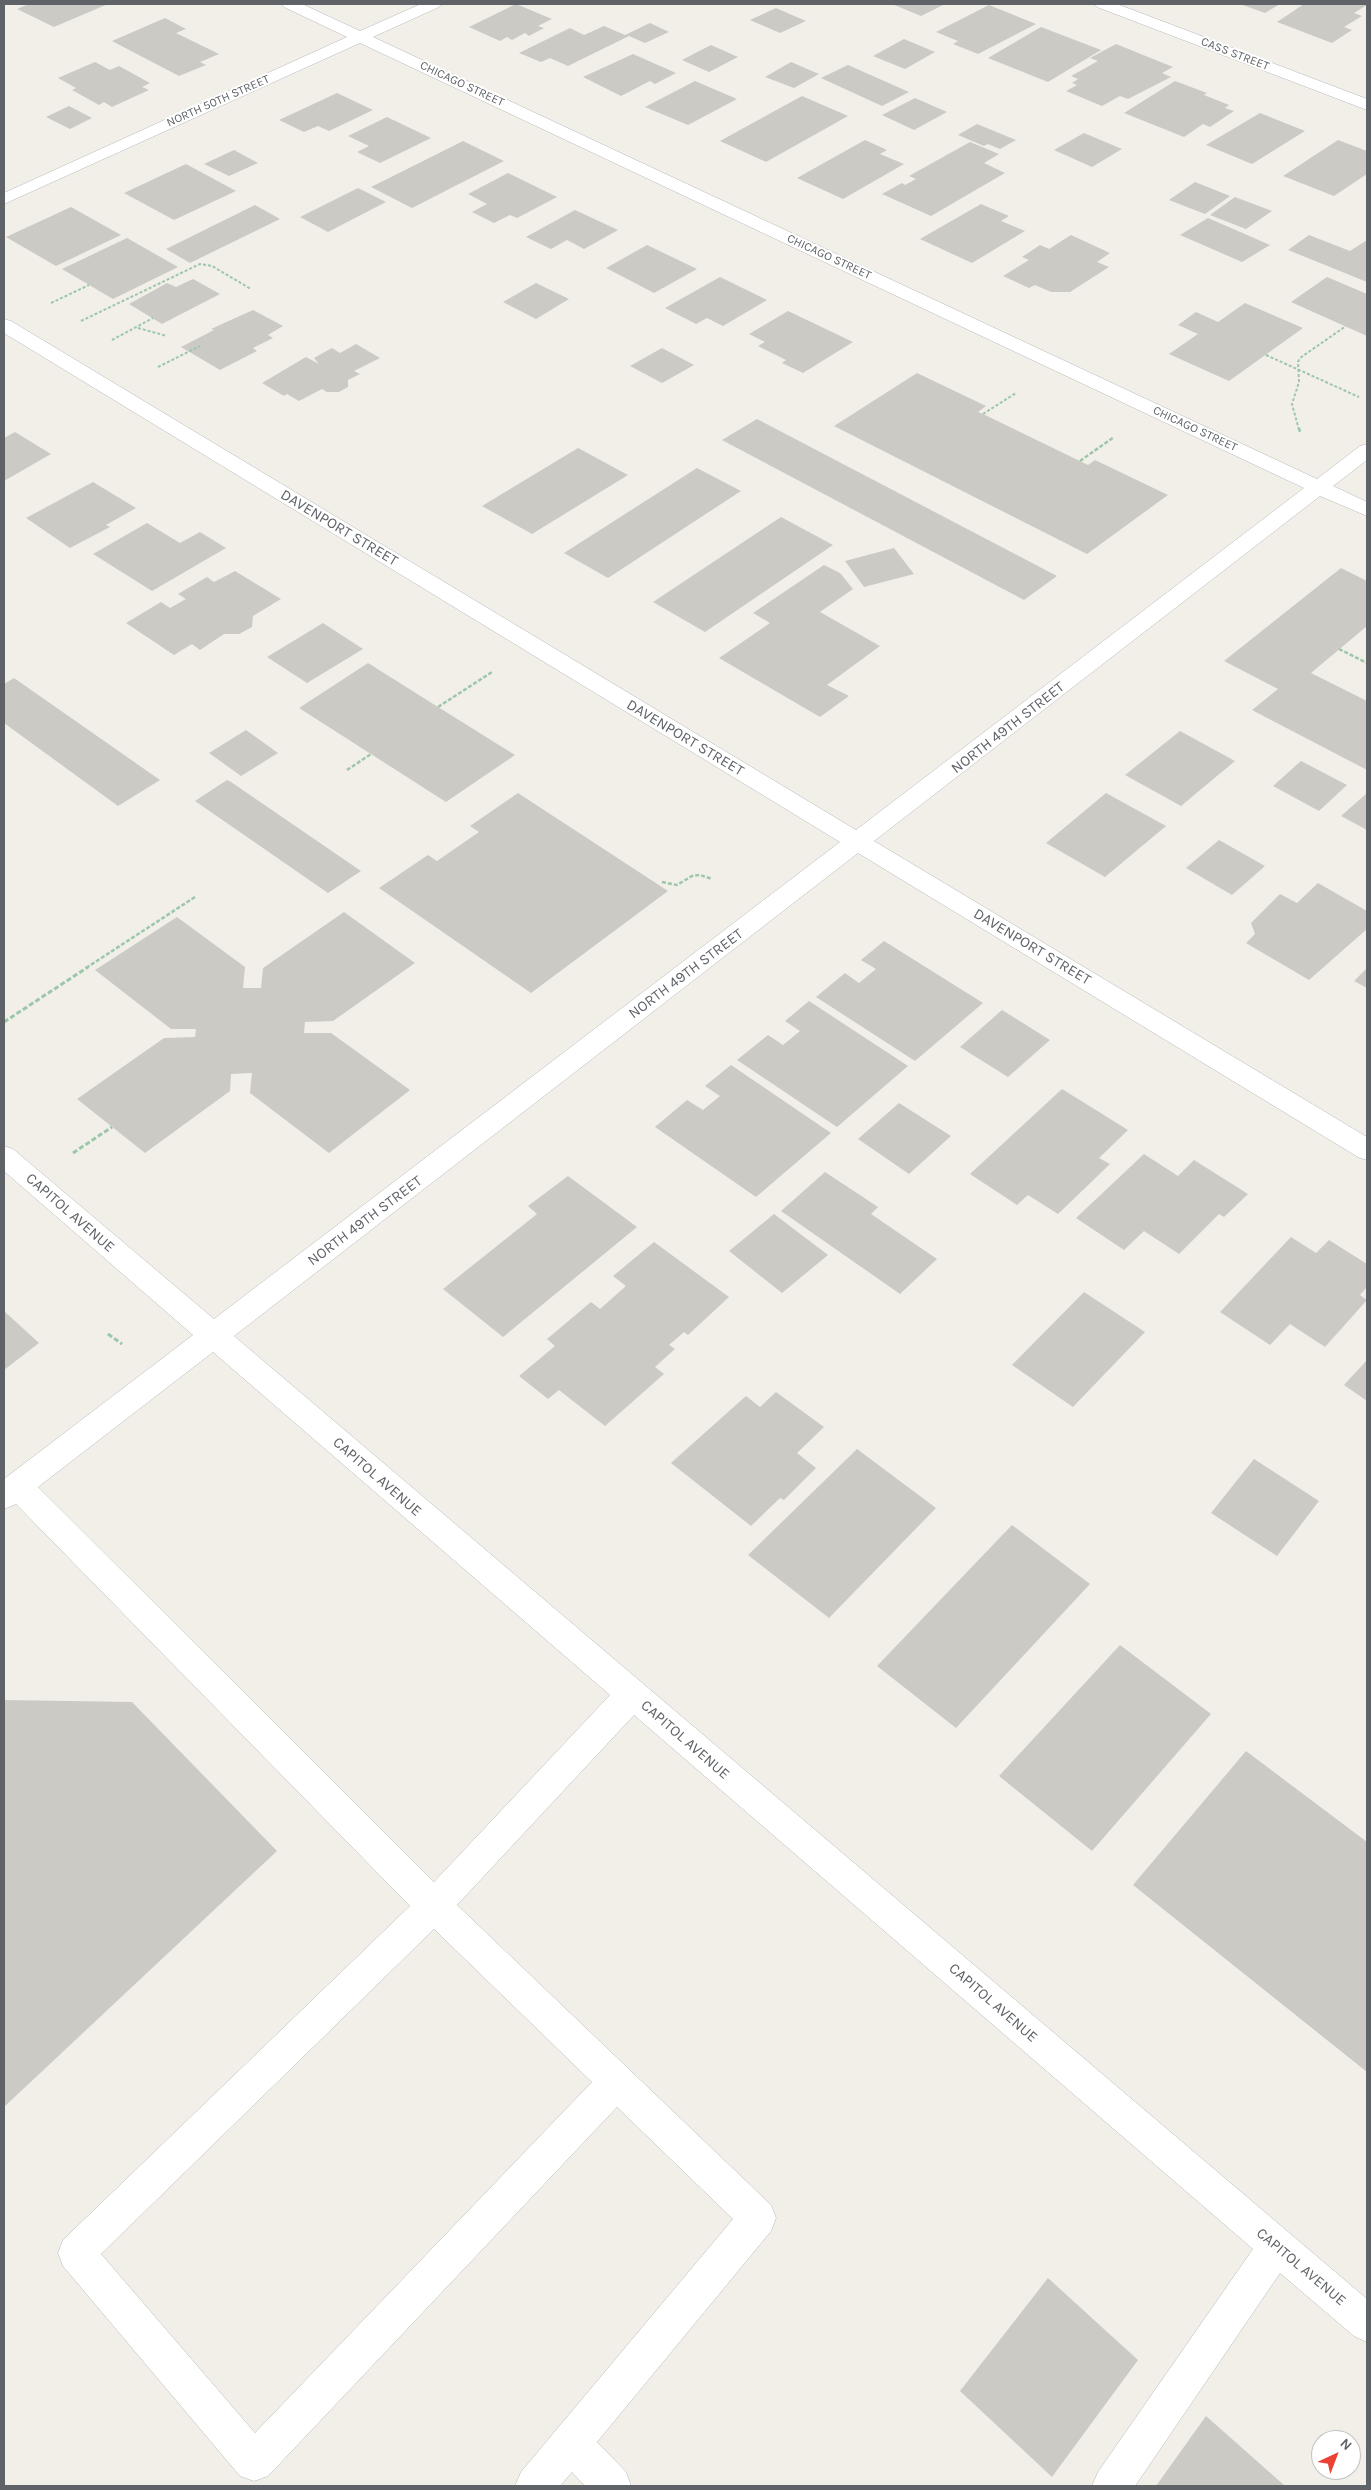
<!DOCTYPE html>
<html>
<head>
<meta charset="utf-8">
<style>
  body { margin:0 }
  #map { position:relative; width:1371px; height:2490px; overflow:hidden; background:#f1efe8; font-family:Karla,sans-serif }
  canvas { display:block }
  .frame { position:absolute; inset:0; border:5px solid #5f6368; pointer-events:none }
  .north { position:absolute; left:1311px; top:2430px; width:50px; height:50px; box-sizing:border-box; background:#fff; border:1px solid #bfc1c3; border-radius:50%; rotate:43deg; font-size:14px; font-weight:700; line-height:20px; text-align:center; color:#5f6368 }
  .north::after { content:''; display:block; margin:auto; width:18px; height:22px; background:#ea4335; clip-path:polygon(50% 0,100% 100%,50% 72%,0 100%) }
</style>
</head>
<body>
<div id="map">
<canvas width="1371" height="2490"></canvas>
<div class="frame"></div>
<div class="north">N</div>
</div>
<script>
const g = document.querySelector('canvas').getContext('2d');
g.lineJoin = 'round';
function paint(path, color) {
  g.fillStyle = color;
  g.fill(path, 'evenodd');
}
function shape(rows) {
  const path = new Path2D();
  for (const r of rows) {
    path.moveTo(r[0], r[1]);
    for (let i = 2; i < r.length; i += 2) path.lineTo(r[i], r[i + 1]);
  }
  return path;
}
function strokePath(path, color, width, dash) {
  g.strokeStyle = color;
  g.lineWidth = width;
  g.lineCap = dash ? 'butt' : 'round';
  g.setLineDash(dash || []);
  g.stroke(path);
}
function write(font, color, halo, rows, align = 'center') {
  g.font = font + ' Karla,sans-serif';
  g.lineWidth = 4;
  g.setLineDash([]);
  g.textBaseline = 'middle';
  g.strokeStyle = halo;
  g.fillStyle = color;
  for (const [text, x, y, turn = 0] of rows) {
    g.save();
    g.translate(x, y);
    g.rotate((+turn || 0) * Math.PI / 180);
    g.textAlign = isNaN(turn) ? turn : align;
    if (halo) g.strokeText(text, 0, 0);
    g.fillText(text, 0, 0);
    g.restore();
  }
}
const building = shape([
  [29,4,108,4,54,27,17,9],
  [516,4,552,19,538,26,544,28,529,36,525,33,512,40,507,37,500,41,469,27],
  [892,4,945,4,921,16],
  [1240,4,1280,4,1265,13],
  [1304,4,1367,4,1367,5,1354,13,1362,16,1344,27,1352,30,1332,43,1277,22],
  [989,5,1036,24,978,54,953,44,958,41,936,32],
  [776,8,806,21,780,33,750,20],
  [165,18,186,29,176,33,219,54,200,62,206,65,179,76,112,41],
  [650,23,669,32,645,43,629,36,568,66,550,58,541,62,519,53,570,28,584,35,604,26,625,35],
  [1041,27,1101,50,1048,82,988,58],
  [904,39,935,52,905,69,873,56],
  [1116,44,1173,67,1162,73,1171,77,1128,99,1120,96,1102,106,1066,91,1077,85,1072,83,1078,79,1071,76,1098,61,1090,58],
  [711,45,738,57,709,72,682,60],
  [633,54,676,73,655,84,650,81,621,96,583,77],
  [95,62,110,70,119,66,150,83,142,87,149,90,112,107,104,102,99,105,72,90,76,88,58,78],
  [791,62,819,74,794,88,765,77],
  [848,65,909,92,882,106,821,78],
  [695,81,737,99,688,125,645,107],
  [1175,81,1207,93,1204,95,1229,105,1225,108,1234,111,1210,127,1203,124,1184,137,1124,113],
  [337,93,373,110,329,131,318,126,304,132,279,120],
  [802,96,848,116,766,162,720,141],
  [915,98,947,112,914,130,882,115],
  [69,106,92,118,70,129,46,117],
  [1260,113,1305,131,1252,164,1206,145],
  [387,117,431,138,380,163,357,152,369,146,348,136],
  [977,124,1016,140,1000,149,988,144,984,146,958,135],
  [1084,133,1122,149,1092,167,1054,150],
  [865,140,887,150,880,154,904,164,843,199,797,178],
  [1338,140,1367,151,1367,174,1334,196,1283,176],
  [463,141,504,161,412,208,371,187],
  [970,142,999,154,984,163,1005,173,931,216,882,194,902,183,905,185,916,179,909,176],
  [234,150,258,163,229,176,204,164],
  [186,164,236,191,174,220,124,193],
  [508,173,557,197,517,218,510,215,494,223,472,212,487,204,468,194],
  [1195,182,1230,196,1205,214,1169,200],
  [358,188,386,202,328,232,300,217],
  [1235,197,1272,211,1246,229,1210,215],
  [981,204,1009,216,1001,221,1025,231,972,263,920,239],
  [255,205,280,219,190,263,166,249],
  [71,207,121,235,56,266,6,237],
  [575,210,618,230,584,249,567,240,551,249,526,237],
  [1208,218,1270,245,1242,262,1180,235],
  [1071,235,1110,253,1097,262,1109,267,1070,292,1051,292,1035,285,1029,288,1003,276,1029,260,1022,257,1040,245,1049,249],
  [1309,235,1350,251,1367,240,1367,282,1288,250],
  [127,238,178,267,113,299,62,269],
  [647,245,697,269,654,293,606,268],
  [720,277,767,300,723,326,707,318,696,324,665,308],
  [1327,277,1367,294,1367,336,1291,302],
  [193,279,220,294,162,324,129,304,167,283,176,287],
  [536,283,569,299,536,319,503,302],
  [1245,303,1303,328,1229,381,1169,354,1198,334,1178,325,1196,312,1218,322],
  [253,310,283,326,268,335,273,338,253,348,257,351,220,370,181,347,214,330,211,329],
  [788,311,853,342,803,373,782,363,786,360,758,346,765,342,749,334],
  [356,344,380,358,354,371,360,374,348,380,348,387,339,392,327,392,322,389,299,401,287,394,284,396,262,383,306,357,319,364,314,358,332,348,340,353],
  [662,348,694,365,662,383,630,366],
  [917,373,986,406,978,412,983,414,1088,465,1095,460,1168,495,1087,554,834,426],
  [757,419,1057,576,1024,600,722,440],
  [15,432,51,454,4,481,4,438],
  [578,448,628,475,532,534,482,506],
  [697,468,741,491,608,578,564,553],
  [93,482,136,508,106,525,110,527,70,548,26,518],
  [781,517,833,545,705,632,653,602],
  [147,523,180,543,200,532,226,548,152,591,93,554],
  [894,548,914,574,864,587,845,561],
  [824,565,840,573,853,589,820,612,880,646,827,685,849,696,820,717,719,658,770,623,753,613],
  [1341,568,1367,581,1367,626,1311,673,1367,701,1367,770,1252,710,1278,689,1224,661],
  [235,571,281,599,253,616,252,627,239,634,224,634,200,650,192,644,174,655,126,623,161,602,170,608,186,599,178,594,207,577,214,582],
  [323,623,363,649,307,683,267,657],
  [368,663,438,707,515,755,446,802,299,708],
  [14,678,160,780,118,806,4,723,4,684],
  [246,730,278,753,241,776,209,753],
  [1180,731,1235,761,1181,806,1125,775],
  [1301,761,1347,785,1319,811,1273,786],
  [227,780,231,782,361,871,328,893,195,801],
  [518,793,668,891,531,993,379,888,428,855,437,861,479,832,470,826],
  [1106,793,1166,826,1105,877,1046,843],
  [1367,793,1367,830,1341,816],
  [1219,840,1265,866,1232,895,1186,868],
  [1318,883,1367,911,1367,929,1309,980,1246,943,1255,934,1251,923,1280,894,1297,903],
  [344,912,415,963,333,1021,305,1022,304,1033,331,1033,410,1090,329,1153,250,1093,252,1073,231,1074,230,1091,145,1153,77,1099,164,1038,195,1037,196,1029,171,1029,95,970,177,917,245,967,243,988,261,988,263,968],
  [884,941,983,1003,915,1061,816,997,845,973,859,983,876,969,861,960],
  [1367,968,1367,988,1354,981],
  [809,1001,908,1066,837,1127,737,1060,768,1035,783,1045,800,1031,785,1021],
  [1002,1010,1050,1040,1008,1077,960,1047],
  [731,1065,831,1133,756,1197,655,1127,687,1100,703,1110,720,1096,705,1086],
  [1062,1089,1128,1130,1099,1158,1110,1164,1058,1214,1028,1195,1017,1205,970,1174],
  [899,1103,951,1136,909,1174,858,1139],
  [1144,1154,1178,1176,1194,1160,1248,1194,1224,1217,1219,1214,1179,1254,1144,1231,1124,1250,1076,1218],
  [825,1172,878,1207,871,1214,937,1259,900,1294,781,1211],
  [568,1176,637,1227,503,1337,443,1289,537,1214,528,1206],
  [774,1214,828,1255,782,1293,729,1251],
  [1291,1237,1316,1253,1329,1240,1367,1264,1367,1287,1360,1295,1367,1300,1325,1347,1290,1324,1270,1345,1220,1312],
  [654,1242,729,1297,688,1335,684,1332,669,1345,675,1349,655,1367,664,1374,605,1426,559,1390,548,1399,519,1376,555,1346,547,1339,591,1302,600,1309,626,1286,613,1276],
  [1084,1292,1145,1332,1073,1407,1012,1365],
  [4,1311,39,1343,4,1370],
  [1367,1360,1367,1401,1344,1385],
  [776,1392,824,1427,797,1453,816,1468,784,1500,780,1498,751,1526,671,1463,746,1396,760,1407],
  [857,1449,936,1508,829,1618,748,1555],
  [1254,1459,1319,1501,1277,1556,1211,1513],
  [1012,1525,1090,1584,956,1728,877,1666],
  [1120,1645,1211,1714,1092,1851,999,1776],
  [4,1700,132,1702,277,1851,4,2107],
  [1246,1751,1367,1842,1367,2072,1133,1885],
  [1048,2278,1138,2360,1052,2477,960,2391],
  [1206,2416,1285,2486,1156,2486]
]);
const pathFar2 = shape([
  [51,303,89,285],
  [81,321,200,264,212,266,251,289],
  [138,328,167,336],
  [112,340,153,318],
  [1266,355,1359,397],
  [158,367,200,346],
  [983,414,1016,393],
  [1299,430,1292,404,1299,382,1298,362,1300,358,1346,326]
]);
const pathFar1 = shape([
  [1299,428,1300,432],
  [1080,461,1114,437],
  [1339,649,1367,663],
  [438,707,492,672],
  [347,770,371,754],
  [662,882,677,885,692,876,700,875,712,879],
  [86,968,195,897]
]);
const path = shape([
  [4,1022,88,967],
  [73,1153,112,1127],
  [108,1334,122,1344]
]);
const minor = shape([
  [282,4,302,4,360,31,421,4,441,4,439,7,373,37,1317,479,1360,446,1367,444,1367,460,1333,486,1367,502,1367,516,1320,496,874,841,1367,1137,1367,1160,1358,1157,858,853,234,1336,1367,2299,1367,2342,1354,2336,1280,2273,1135,2486,1092,2486,1098,2472,1253,2249,634,1715,457,1905,771,2205,776,2218,771,2231,597,2442,626,2472,631,2486,585,2486,572,2472,560,2486,515,2486,521,2472,733,2219,617,2107,268,2476,254,2481,240,2476,63,2266,58,2253,63,2240,410,1906,16,1504,4,1509,4,1479,193,1335,4,1171,4,1146,13,1149,214,1319,840,842,4,333,4,319,11,321,856,830,1304,488,360,43,4,204,4,193,347,37,284,7,282,4],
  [213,1352,610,1695,434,1882,38,1487,213,1352],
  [434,1929,592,2082,255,2433,101,2254,434,1929],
  [1095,4,1117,4,1367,99,1367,110,1097,7,1095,4]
]);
const farStreetnames = [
  ["CASS STREET",1235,54,21],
  ["CHICAGO STREET",462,84,25],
  ["NORTH 50TH STREET",218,101,-24],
  ["CHICAGO STREET",829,257,25],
  ["CHICAGO STREET",1195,429,25]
];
const streetNames = [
  ["DAVENPORT STREET",339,528,31],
  ["NORTH 49TH STREET",1008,728,-38],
  ["DAVENPORT STREET",685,738,31],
  ["DAVENPORT STREET",1032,947,31],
  ["NORTH 49TH STREET",686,974,-37],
  ["CAPITOL AVENUE",70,1213,41],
  ["NORTH 49TH STREET",365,1221,-37],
  ["CAPITOL AVENUE",377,1477,41],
  ["CAPITOL AVENUE",685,1740,41],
  ["CAPITOL AVENUE",993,2003,41],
  ["CAPITOL AVENUE",1301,2267,40]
];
paint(building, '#cccac5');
strokePath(minor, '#b5b8bc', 1);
strokePath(pathFar2, '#9cc7a9', 2, [3, 2]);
strokePath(pathFar1, '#9cc7a9', 2.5, [4, 2]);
strokePath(path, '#9cc7a9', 3, [5, 2.5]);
paint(minor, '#fff');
write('12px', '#5f6368', '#fff', farStreetnames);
write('15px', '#5f6368', '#fff', streetNames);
</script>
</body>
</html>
